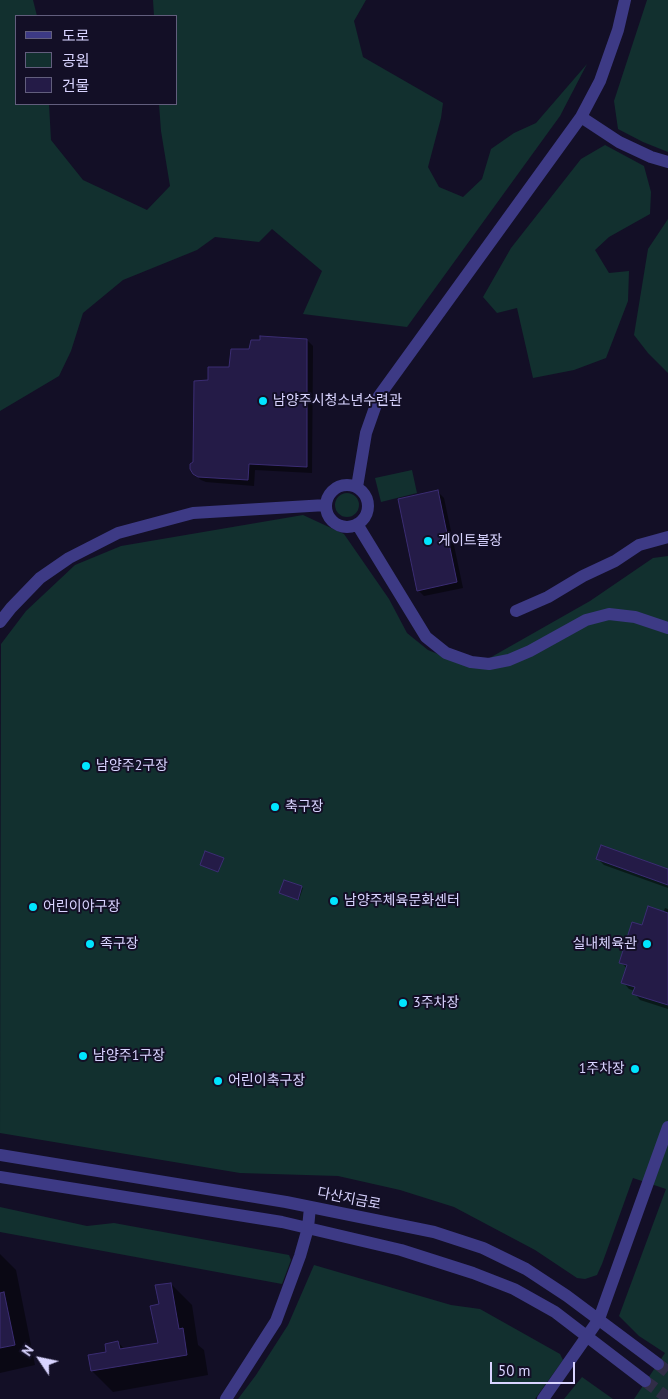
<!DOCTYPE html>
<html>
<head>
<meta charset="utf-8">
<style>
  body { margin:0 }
  #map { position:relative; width:668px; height:1399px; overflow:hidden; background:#130f26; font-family:"PT Sans","Noto Sans KR",sans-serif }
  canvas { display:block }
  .legend { position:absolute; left:15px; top:15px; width:162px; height:90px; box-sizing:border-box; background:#130f26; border:1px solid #625e7d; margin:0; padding:6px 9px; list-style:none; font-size:15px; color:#d9d4ff }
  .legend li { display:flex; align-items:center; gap:10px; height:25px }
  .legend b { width:25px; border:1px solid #625e7d }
  .north { position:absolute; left:15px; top:1334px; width:50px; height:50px; -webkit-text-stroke:4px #130f26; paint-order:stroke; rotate:304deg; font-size:14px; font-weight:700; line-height:20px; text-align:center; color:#d9d4ff }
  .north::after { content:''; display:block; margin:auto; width:18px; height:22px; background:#d9d4ff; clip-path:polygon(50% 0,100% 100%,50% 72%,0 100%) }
  .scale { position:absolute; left:490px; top:1362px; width:85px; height:22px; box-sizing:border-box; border:2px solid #d9d4ff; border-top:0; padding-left:6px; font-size:15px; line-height:18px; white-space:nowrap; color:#d9d4ff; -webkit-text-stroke:4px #130f26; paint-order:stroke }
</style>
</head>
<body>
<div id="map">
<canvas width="668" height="1399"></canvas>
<ul class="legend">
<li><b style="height:6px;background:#3d3a85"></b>도로</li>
<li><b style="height:14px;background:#12302f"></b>공원</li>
<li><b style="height:14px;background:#241b47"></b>건물</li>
</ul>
<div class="north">N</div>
<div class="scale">50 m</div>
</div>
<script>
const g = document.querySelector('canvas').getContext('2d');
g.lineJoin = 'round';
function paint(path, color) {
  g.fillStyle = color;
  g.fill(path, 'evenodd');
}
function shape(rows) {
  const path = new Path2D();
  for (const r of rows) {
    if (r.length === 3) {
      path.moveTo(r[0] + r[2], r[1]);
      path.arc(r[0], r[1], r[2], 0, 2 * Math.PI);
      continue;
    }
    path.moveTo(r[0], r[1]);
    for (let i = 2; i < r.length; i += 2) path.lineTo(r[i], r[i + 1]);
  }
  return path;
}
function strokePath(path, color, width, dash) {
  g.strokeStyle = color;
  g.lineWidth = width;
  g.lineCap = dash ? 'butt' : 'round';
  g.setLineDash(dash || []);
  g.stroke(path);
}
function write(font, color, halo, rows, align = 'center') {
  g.font = font + ' "PT Sans","Noto Sans KR",sans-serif';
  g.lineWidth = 4;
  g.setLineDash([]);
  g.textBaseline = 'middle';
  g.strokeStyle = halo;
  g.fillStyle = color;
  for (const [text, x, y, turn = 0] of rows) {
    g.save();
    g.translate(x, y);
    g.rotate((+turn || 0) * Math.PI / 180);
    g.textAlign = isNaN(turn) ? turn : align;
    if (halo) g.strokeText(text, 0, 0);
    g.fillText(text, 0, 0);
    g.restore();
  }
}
const green = shape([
  [0,0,33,0,37,16,16,16,16,104,49,104,51,140,83,180,147,210,170,186,161,131,159,104,176,104,176,16,154,16,153,0,366,0,354,21,363,57,443,103,441,118,428,167,439,187,463,197,482,179,491,149,514,133,536,123,587,64,560,116,407,327,303,314,322,271,272,229,259,242,215,237,197,250,123,280,83,313,71,351,59,376,0,411],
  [647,0,668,0,668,152,643,142,618,129,614,101],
  [605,145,644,166,651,192,650,214,609,237,595,250,609,273,629,271,628,301,606,358,574,370,533,378,517,308,497,313,483,297,511,248,581,159],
  [668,219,668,373,648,353,634,335,648,249],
  [412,470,417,493,381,502,375,478],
  [347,505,12],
  [303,515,344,534,389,599,407,633,428,650,472,668,590,601,653,558,668,556,668,1399,634,1399,665,1353,639,1336,619,1316,666,1189,633,1178,602,1264,597,1275,585,1279,577,1278,535,1250,454,1207,400,1190,338,1176,240,1173,0,1133,1,644,26,611,75,565,121,546],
  [0,1207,87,1226,114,1223,289,1255,291,1260,282,1284,0,1232],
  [314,1265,451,1305,480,1309,560,1354,563,1360,535,1399,238,1399,256,1375,288,1325],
  [582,1377,613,1399,564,1399]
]);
const shadow = shape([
  [307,340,313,346,312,473,255,470,254,486,206,482,201,480,194,474,195,462,210,382,230,368,250,350],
  [438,492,444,498,463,588,424,596,418,590],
  [598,859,668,870,668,888,604,865],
  [284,881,303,888,299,900,280,893],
  [665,908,668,909,668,1009,640,1000,634,993,635,991,629,989,623,982,627,969,621,962,642,927,663,913],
  [0,1254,16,1270,35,1365,0,1373],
  [171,1284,192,1305,198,1345,204,1350,208,1375,113,1392,92,1371,118,1342,125,1350,159,1344,160,1305]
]);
const building = shape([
  [260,336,307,339,307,467,249,464,248,480,198,477,193,474,190,469,190,464,193,462,194,381,208,380,208,367,229,367,231,349,249,349,251,340,260,340,260,336],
  [438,490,457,582,417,591,398,499,438,490],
  [601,845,668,869,668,885,596,859,601,845],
  [205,851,224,858,218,872,200,865,205,851],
  [284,880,302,886,298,900,279,893,284,880],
  [648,906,668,913,668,1005,632,994,635,987,621,983,627,965,619,963,632,922,642,925,648,906],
  [171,1283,179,1329,183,1328,187,1355,91,1371,88,1355,106,1352,105,1344,118,1341,120,1349,158,1343,150,1306,159,1304,155,1285,171,1283],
  [4,1292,15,1345,0,1348,0,1293,4,1292]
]);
const minorTunnel = shape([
  [658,1364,668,1372],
  [645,1381,668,1398]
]);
const minor = shape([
  [581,117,619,142,651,157,668,162],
  [347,506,21],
  [357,487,366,433,379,396,581,117,600,81,618,30,625,0],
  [357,524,426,637,446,653,471,662,489,664,509,660,530,651,586,620,609,614,635,617,668,628],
  [516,611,548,597,583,576,615,561,639,545,668,537],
  [0,622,11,608,40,578,69,558,118,533,193,513,326,505],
  [0,1155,286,1202,434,1232,483,1248,526,1269,567,1296,658,1364],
  [0,1177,282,1222,401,1250,473,1273,514,1289,555,1312,645,1381],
  [226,1399,276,1321,300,1256,308,1228,310,1207],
  [543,1399,599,1319,668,1127]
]);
const markers = [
  [263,401,5,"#00e5ff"],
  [428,541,5,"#00e5ff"],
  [86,766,5,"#00e5ff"],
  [275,807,5,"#00e5ff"],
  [334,901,5,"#00e5ff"],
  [33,907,5,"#00e5ff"],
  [90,944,5,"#00e5ff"],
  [647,944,5,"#00e5ff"],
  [403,1003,5,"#00e5ff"],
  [83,1056,5,"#00e5ff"],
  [635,1069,5,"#00e5ff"],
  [218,1081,5,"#00e5ff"]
];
const poiNames = [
  ["남양주시청소년수련관",273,401],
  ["게이트볼장",438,541],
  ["남양주2구장",96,766],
  ["축구장",285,807],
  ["남양주체육문화센터",344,901],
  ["어린이야구장",43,907],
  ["족구장",100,944],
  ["실내체육관",637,944,"right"],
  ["3주차장",413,1003],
  ["남양주1구장",93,1056],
  ["1주차장",625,1069,"right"],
  ["어린이축구장",228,1081]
];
const streetNames = [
  ["다산지금로",349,1199,11]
];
paint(green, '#12302f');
paint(shadow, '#0007');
paint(building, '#241b47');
strokePath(building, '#3b2d73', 1);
strokePath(minorTunnel, '#312d47', 12, [12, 6]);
strokePath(minor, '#3d3a85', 12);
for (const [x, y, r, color] of markers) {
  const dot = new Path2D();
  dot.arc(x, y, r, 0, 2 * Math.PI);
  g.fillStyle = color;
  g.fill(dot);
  strokePath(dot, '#130f26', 2);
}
write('14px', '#d9d4ff', '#130f26', poiNames, 'left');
write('14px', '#d9d4ff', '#130f26', streetNames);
</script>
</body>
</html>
